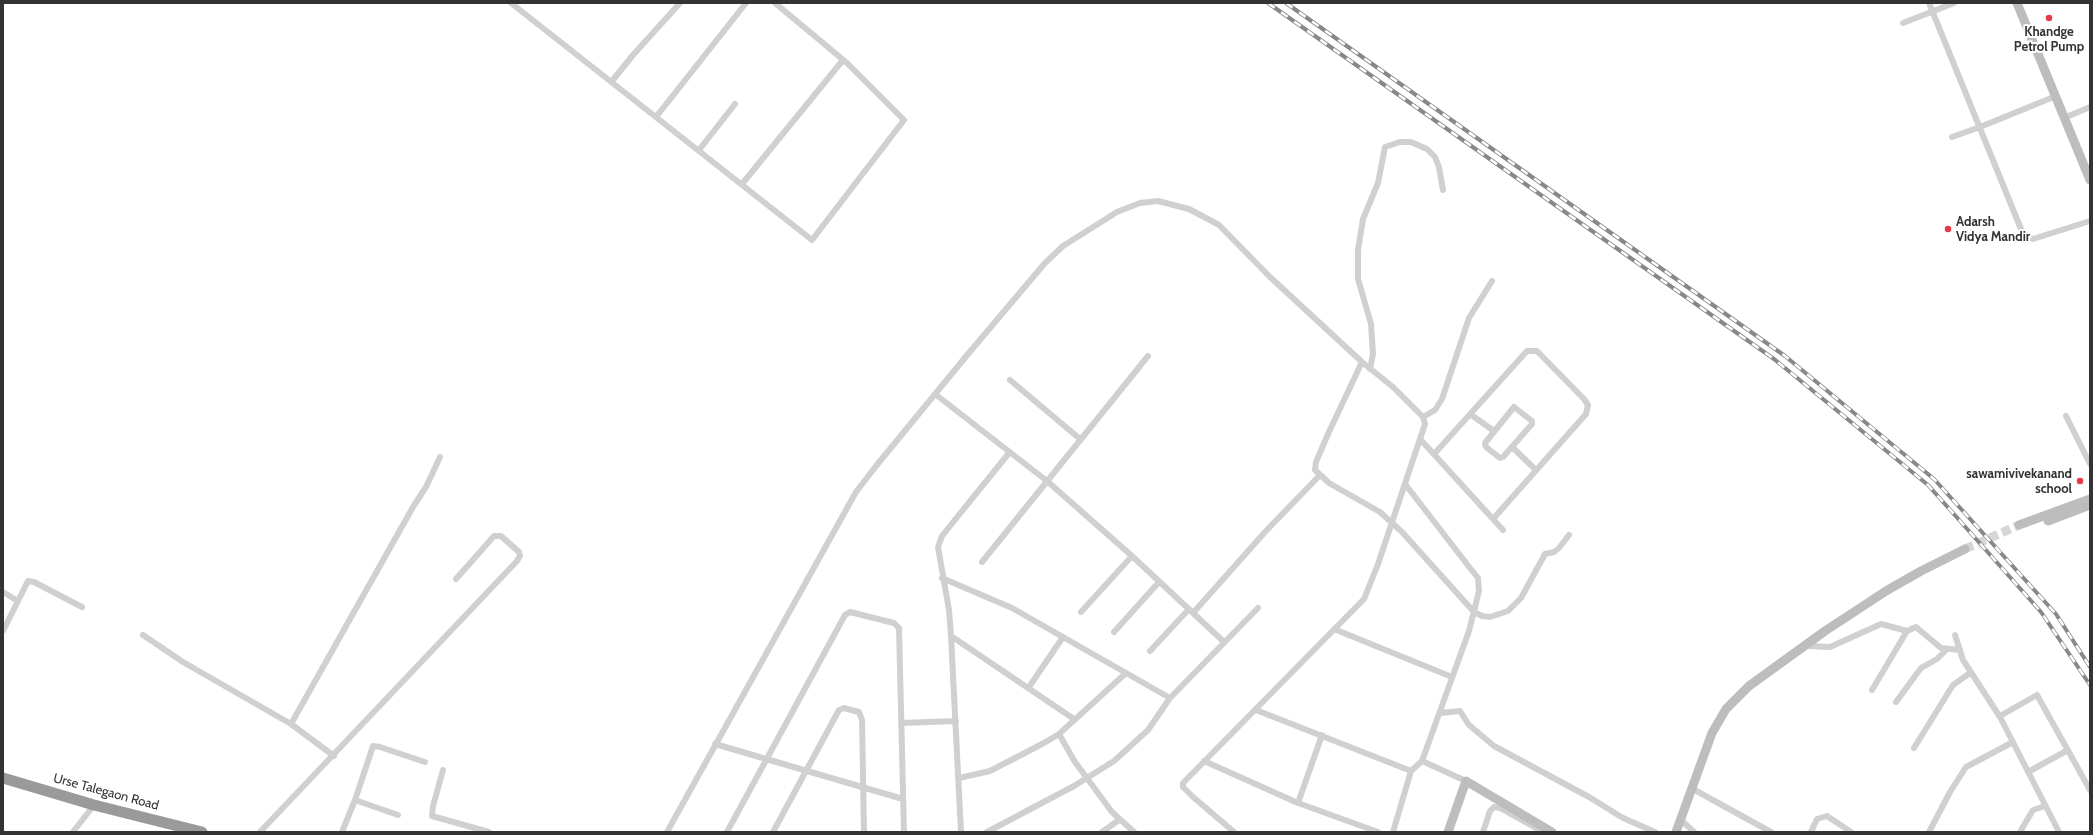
<!DOCTYPE html>
<html>
<head>
<meta charset="utf-8">
<style>
  body { margin:0 }
  #map { position:relative; width:2093px; height:835px; overflow:hidden; background:#fff; font-family:Cabin,sans-serif }
  canvas { display:block }
  .frame { position:absolute; inset:0; border:4px solid #333; pointer-events:none }
</style>
</head>
<body>
<div id="map">
<canvas width="2093" height="835"></canvas>
<div class="frame"></div>
</div>
<script>
const g = document.querySelector('canvas').getContext('2d');
g.lineJoin = 'round';
function shape(rows) {
  const path = new Path2D();
  for (const r of rows) {
    path.moveTo(r[0], r[1]);
    for (let i = 2; i < r.length; i += 2) path.lineTo(r[i], r[i + 1]);
  }
  return path;
}
function strokePath(path, color, width, dash) {
  g.strokeStyle = color;
  g.lineWidth = width;
  g.lineCap = dash ? 'butt' : 'round';
  g.setLineDash(dash || []);
  g.stroke(path);
}
function write(font, color, halo, rows, align = 'center') {
  g.font = font + ' Cabin,sans-serif';
  g.lineWidth = 4;
  g.setLineDash([]);
  g.textBaseline = 'middle';
  g.strokeStyle = halo;
  g.fillStyle = color;
  for (const [text, x, y, turn = 0] of rows) {
    g.save();
    g.translate(x, y);
    g.rotate((+turn || 0) * Math.PI / 180);
    g.textAlign = isNaN(turn) ? turn : align;
    if (halo) g.strokeText(text, 0, 0);
    g.fillText(text, 0, 0);
    g.restore();
  }
}
const secondaryTunnel = shape([
  [1965,549,2019,525]
]);
const street = shape([
  [511,3,812,240,904,120,847,63,775,3],
  [1929,3,2023,234,2033,239,2090,221],
  [1903,23,1954,3],
  [612,81,633,55,680,3],
  [656,117,746,3],
  [2064,118,2090,107],
  [1952,137,1980,127,2056,96],
  [699,150,735,104],
  [742,184,843,60],
  [1362,362,1328,434,1316,462,1315,470,1329,483,1380,512,1402,532,1474,612,1482,616,1490,617,1508,611,1521,598,1545,554,1554,552,1559,548,1569,535],
  [1370,369,1373,354,1371,324,1358,279,1358,250,1363,219,1378,183,1385,147,1400,142,1411,142,1427,149,1435,157,1439,167,1443,190],
  [1010,380,1080,439],
  [935,394,1047,481,1132,556,1224,642],
  [1514,407,1532,421,1532,424,1503,457,1500,458,1486,447,1485,443,1514,407],
  [1470,414,1494,431],
  [2066,416,2090,464],
  [1423,417,1435,410,1442,399,1469,318,1492,281],
  [1420,439,1503,530],
  [1512,447,1536,470],
  [1435,453,1527,351,1537,351,1584,399,1588,405,1586,414,1493,519],
  [982,562,1148,356],
  [942,578,1012,608,1170,698],
  [3,592,18,601],
  [1081,612,1132,556],
  [1193,613,1265,532,1320,475],
  [1334,629,1452,677],
  [3,631,28,581,34,582,82,607],
  [1114,632,1159,582],
  [143,635,183,662,291,724,334,756],
  [1955,635,1963,660,2000,717,2059,832],
  [951,636,1074,719],
  [1808,646,1830,647,1881,624,1907,631],
  [1150,651,1189,609],
  [1029,687,1063,637],
  [1872,690,1907,631,1916,627,1941,648,1960,650],
  [1896,702,1921,668,1937,659,1947,649],
  [1256,710,1411,771],
  [1440,713,1460,711,1469,725,1494,746,1589,797,1623,818,1655,832],
  [2000,716,2037,695,2090,790],
  [901,723,956,721],
  [291,724,413,507,426,487,440,457],
  [1059,734,1075,762,1112,812,1134,832],
  [715,744,903,799],
  [1914,748,1953,685,1970,673],
  [1204,761,1298,803,1378,832],
  [1422,761,1466,781],
  [443,770,433,806,432,816,489,832],
  [2028,772,2068,750],
  [959,778,990,771,1044,743,1059,734,1126,673],
  [1691,788,1771,832],
  [1298,803,1322,735],
  [398,815,355,800,373,746,380,747,425,762],
  [1680,819,1694,832],
  [73,832,94,805],
  [260,832,517,561,520,556,519,552,501,536,494,536,456,579],
  [342,832,355,800],
  [667,832,856,492,876,466,968,354,1045,263,1063,246,1117,212,1140,203,1158,201,1189,209,1219,225,1270,277,1362,362,1393,387,1423,417,1425,424,1378,564,1364,599,1183,783,1183,787,1192,796,1234,832],
  [727,832,845,615,850,612,894,623,899,628,904,832],
  [773,832,839,710,844,708,859,712,862,720,864,832],
  [961,832,951,636,949,610,938,547,942,536,954,521,1009,453],
  [987,832,1074,786,1114,761,1148,730,1170,698,1258,608],
  [1102,832,1119,820],
  [1393,832,1411,771,1422,761,1469,631,1479,591,1478,578,1470,568,1405,484],
  [1483,832,1490,811,1494,807,1500,808,1543,832],
  [1811,832,1817,819,1827,816,1851,832],
  [1929,832,1950,792,1966,767,2013,742],
  [2020,832,2033,810,2045,806]
]);
const secondary = shape([
  [2017,3,2090,180],
  [2048,521,2090,505],
  [2019,525,2090,499],
  [1448,832,1466,781,1552,832],
  [1676,832,1712,733,1726,709,1749,686,1825,631,1886,591,1921,571,1965,549]
]);
const highway = shape([
  [3,778,94,805,202,832]
]);
const rail = shape([
  [1268,3,1774,359,1928,485,2041,612,2090,685],
  [1286,3,1785,356,1934,479,2056,614,2090,667]
]);
const markers = [
  [2049,18,4,"#e63946"],
  [1948,229,4,"#e63946"],
  [2080,481,4,"#e63946"]
];
const poiNames = [
  ["Khandge",2049,32],
  ["Petrol Pump",2049,47],
  ["Adarsh",1956,222,"left"],
  ["Vidya Mandir",1956,237,"left"],
  ["sawamivivekanand",2072,474,"right"],
  ["school",2072,489,"right"]
];
const streetNames = [
  ["Urse Talegaon Road",106,792,15]
];
strokePath(secondaryTunnel, '#d6d6d6', 9, [9, 4.5]);
strokePath(street, '#d0d0d0', 6);
strokePath(secondary, '#bdbdbd', 9);
strokePath(highway, '#9a9a9a', 11);
strokePath(rail, '#888', 4);
strokePath(rail, '#fff', 2.5, [8]);
for (const [x, y, r, color] of markers) {
  const dot = new Path2D();
  dot.arc(x, y, r, 0, 2 * Math.PI);
  g.fillStyle = color;
  g.fill(dot);
  strokePath(dot, '#fff', 1.5);
}
write('bold 13px', '#333', '#fff', poiNames);
write('13px', '#333', '#fff', streetNames);
</script>
</body>
</html>
